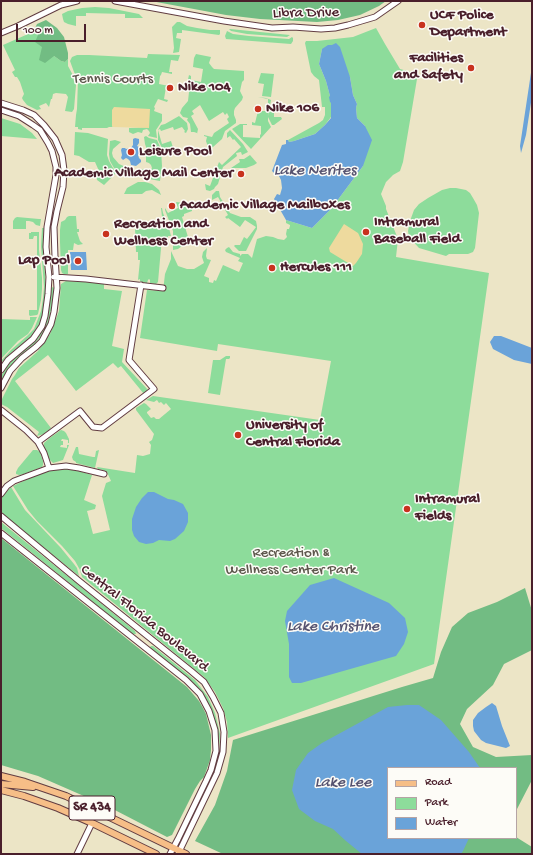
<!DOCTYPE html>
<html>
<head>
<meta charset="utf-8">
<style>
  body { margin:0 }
  #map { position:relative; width:533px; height:855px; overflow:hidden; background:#ece5c6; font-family:"Gochi Hand",sans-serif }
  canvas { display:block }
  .frame { position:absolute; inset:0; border:2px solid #4a1f2b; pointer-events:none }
  .legend { position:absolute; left:387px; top:767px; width:130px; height:72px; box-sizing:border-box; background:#fdfcf7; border:1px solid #b5a4a5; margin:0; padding:5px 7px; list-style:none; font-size:12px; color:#4a1f2b }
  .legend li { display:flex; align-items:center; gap:8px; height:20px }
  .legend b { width:20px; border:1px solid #b5a4a5 }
  .scale { position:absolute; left:16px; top:24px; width:70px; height:18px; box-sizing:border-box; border:2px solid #4a1f2b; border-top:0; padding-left:5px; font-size:12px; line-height:14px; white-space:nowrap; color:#4a1f2b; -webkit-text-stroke:3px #fdfcf7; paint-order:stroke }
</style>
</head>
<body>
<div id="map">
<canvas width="533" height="855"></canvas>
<div class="frame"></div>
<ul class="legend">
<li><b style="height:5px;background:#f6be87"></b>Road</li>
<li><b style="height:11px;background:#8ddc9b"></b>Park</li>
<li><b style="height:11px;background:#6aa3d9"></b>Water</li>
</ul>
<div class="scale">100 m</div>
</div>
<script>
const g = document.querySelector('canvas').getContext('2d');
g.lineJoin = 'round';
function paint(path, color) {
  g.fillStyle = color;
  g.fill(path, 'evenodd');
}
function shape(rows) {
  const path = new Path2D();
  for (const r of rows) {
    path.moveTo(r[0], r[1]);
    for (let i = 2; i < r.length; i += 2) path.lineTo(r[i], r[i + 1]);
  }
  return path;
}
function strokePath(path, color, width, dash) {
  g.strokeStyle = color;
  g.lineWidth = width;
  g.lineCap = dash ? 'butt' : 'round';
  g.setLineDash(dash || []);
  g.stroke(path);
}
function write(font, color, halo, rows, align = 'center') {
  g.font = font + ' "Gochi Hand",sans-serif';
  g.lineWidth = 3;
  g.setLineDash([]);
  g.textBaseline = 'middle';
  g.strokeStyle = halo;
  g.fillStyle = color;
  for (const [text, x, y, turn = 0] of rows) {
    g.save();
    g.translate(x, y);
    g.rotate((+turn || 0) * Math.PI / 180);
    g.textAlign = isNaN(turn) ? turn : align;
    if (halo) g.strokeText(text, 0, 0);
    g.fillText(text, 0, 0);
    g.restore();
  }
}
const green = shape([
  [95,7,109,8,139,14,143,18,125,18,125,14,86,13,86,16,76,16,76,26,68,24,64,22,63,19,62,14,68,11,82,8],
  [177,22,180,22,187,26,197,28,210,30,220,30,220,34,219,35,182,30,182,33,177,33,176,38,181,39,179,52,173,53,174,48,172,27],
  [376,28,385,44,400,69,411,72,416,76,417,79,403,162,400,171,393,175,386,182,381,194,386,206,386,209,398,239,396,257,489,273,434,664,228,738,227,722,223,708,215,692,204,677,82,577,80,570,75,561,62,546,37,521,28,510,13,486,30,478,56,468,76,470,92,475,84,500,96,505,95,509,87,511,93,534,110,530,102,496,106,483,111,481,107,472,103,470,98,469,97,467,135,473,137,455,143,456,150,454,151,445,149,442,152,440,154,434,136,410,136,408,144,403,146,404,151,409,147,412,147,413,151,418,154,417,156,419,159,419,171,409,166,403,164,405,161,402,159,403,157,400,154,402,146,400,153,396,320,420,331,361,218,344,217,351,140,338,147,290,163,291,165,274,171,259,171,251,178,266,187,269,194,269,204,263,202,257,203,252,207,248,206,256,207,259,211,260,204,276,209,278,209,282,213,283,214,280,216,281,223,265,239,272,243,263,238,261,240,258,226,252,225,250,227,248,229,247,233,252,240,254,240,256,242,254,248,254,252,258,257,239,266,236,273,237,278,239,284,240,287,237,286,234,287,229,289,229,290,226,290,225,286,223,286,220,312,228,331,209,363,166,365,126,357,118,356,108,357,104,353,95,350,77,322,49,319,64,326,81,330,96,331,103,331,117,325,125,315,134,294,141,289,142,288,140,319,123,323,120,325,115,325,107,322,107,319,80,314,76,311,72,305,43,306,41,317,41,353,37],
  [229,29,230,29,290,35,287,37,247,34,231,31],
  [35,31,54,56,61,61,65,62,68,59,68,66,76,81,76,85,74,109,72,112,65,111,68,97,66,94,56,93,53,94,52,99,51,99,49,107,46,103,39,106,41,109,37,110,27,105,23,100,22,98,24,94,20,82,17,77,15,77,12,72,15,70,3,45],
  [227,31,233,34,249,36,289,39,292,37,293,38,293,41,291,44,226,39,225,36],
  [148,54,180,55,178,61,171,60,169,72,172,72,172,74,162,72,161,75,160,76,159,84,169,86,169,88,166,87,164,99,168,100,167,102,158,99,154,107,155,108,154,111,162,114,162,121,156,130,157,138,148,136,150,133,149,131,147,129,143,130,142,133,138,132,133,134,129,132,129,128,149,128,112,126,113,127,109,127,107,128,82,128,82,130,78,129,78,127,75,127,76,115,77,109,78,80,74,72,70,61,72,57,77,55,89,55,147,58],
  [196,54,211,57,209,63,212,67,214,69,244,71,244,80,242,82,240,91,243,97,242,100,235,108,234,111,234,115,236,120,236,123,225,131,222,139,213,147,210,148,208,147,206,141,207,137,204,136,204,135,212,137,214,133,229,123,227,119,229,117,227,113,225,115,223,112,209,121,200,105,192,111,194,114,191,116,198,129,197,134,197,133,194,132,191,132,190,124,187,120,188,118,183,117,180,113,182,108,188,101,189,92,188,86,190,87,190,88,196,89,197,83,191,82,190,84,187,84,189,75,191,76,191,80,201,82,203,69,193,67,194,58],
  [261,73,274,74,271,97,262,96,264,84,258,83],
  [258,97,266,98,271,100,268,116,271,106,274,106,274,117,281,117,282,119,274,125,272,125,268,117,268,121,271,127,251,149,232,129,240,124,247,124,247,125,243,125,243,137,260,138,260,135,261,134,261,126,252,125,252,122,255,123,258,111,266,111,269,103,268,103,268,99],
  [179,116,187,123,188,129,186,133,184,132,185,131,182,127,174,130,173,127,161,131,160,129,158,130,162,144,171,141,175,154,171,155,162,148,158,140,158,130,161,125,165,124],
  [1,118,20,124,32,133,37,139,1,136],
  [230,130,243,144,248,152,242,155,241,152,236,153,237,156,223,167,218,184,215,187,214,189,210,191,206,190,205,184,210,186,219,162,222,165,241,147,234,139,233,140,230,136,227,138,227,133],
  [75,132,88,133,108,139,107,155,109,161,116,173,104,185,97,180,96,174,99,171,95,162,89,162,79,156,74,155],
  [146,136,149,138,157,140,161,149,162,166,160,181,144,178,138,175,131,174,121,175,114,168,110,161,109,154,110,141,115,140,121,142,113,149,112,153,113,157,119,164,135,171,139,171,143,169,146,171,150,171,152,168,151,165,149,163,146,162,146,155,147,150,145,144,144,137],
  [250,155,257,163,254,165,246,168,231,168,240,162,239,159,244,159],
  [138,182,145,182,152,184,159,190,161,195,152,190,146,191,142,194,124,194,127,188],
  [450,188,456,188,466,190,470,193,473,198,477,205,479,213,475,248,473,252,468,254,449,254,446,256,419,248,409,237,408,231,410,221,414,210,419,204,428,198,442,190],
  [216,191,219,191,220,197,230,213,241,217,250,217,256,221,257,226,257,229,246,251,239,251,234,246,235,245,240,245,244,237,247,239,256,227,245,220,240,227,228,218,227,219,225,217,228,215,218,197,212,200,212,195],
  [176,202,184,203,188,205,194,204,196,205,192,209,192,211,184,214,184,216,182,217,188,237,189,237,190,240,184,239,182,246,178,249,173,250,173,231,165,210,165,208,168,213,178,208],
  [161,208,162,208,163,213,169,228,171,236,168,236,168,238,162,237,158,282,156,284,150,283,150,280,149,279,148,280,147,283,142,282,140,281,140,279,138,280,140,260,138,260,138,252,136,252,135,229,159,228,159,227,161,227,162,217],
  [69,216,76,216,77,229,79,229,79,232,77,232,80,241,83,244,78,245,74,243,73,250,68,250,68,274,64,274,62,273,61,270,60,242,60,230,61,222,65,220,67,217],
  [17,217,39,219,41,219,40,226,36,225,33,222,29,221,26,221,26,229,13,229,13,221,15,218],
  [42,228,44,228,43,249,46,286,45,301,42,317,39,325,32,336,11,353,1,363,1,361,11,350,27,336,34,329,41,311,43,298,44,287,41,246],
  [31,232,39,232,39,250,42,278,42,289,41,300,38,314,37,315,30,316,29,315,29,310,37,310,37,236,34,236,33,239,29,239,29,233,31,233],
  [66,281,102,283,104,284,104,289,122,291,112,346,124,349,122,362,149,391,144,394,121,366,118,368,113,363,76,391,48,355,15,381,51,428,44,434,37,436,39,432,7,407,1,404,1,401,12,379,15,375,19,368,38,351,50,334,59,311,61,284],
  [53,287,54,288,53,298,51,311,47,326,44,332,34,345,20,356,10,367,1,381,1,376,9,364,16,357,34,341,44,327,48,316,51,288],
  [30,317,37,317,32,328,28,334,18,341,1,359,1,319,30,320],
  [226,356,230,356,230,358,229,359,226,359,220,395,208,393,213,360,220,360],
  [61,430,64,431,66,433,69,439,69,443,68,443,68,440,62,439,61,441,63,441,63,445,61,445,60,447,67,448,67,445,69,445,63,460,53,463,49,459,44,447,44,443,51,437],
  [76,447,78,447,79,454,93,457,95,457,96,451,99,450,95,468,76,463,76,462,73,460,72,457],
  [33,450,37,450,40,452,43,461,43,465,42,467,24,474,19,475,16,474,16,472,18,468],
  [11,487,25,510,61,548,74,564,77,568,79,576,1,513,1,498],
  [1,522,135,631,136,634,133,634,1,528],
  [151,646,153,646,195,680,208,697,215,713,217,721,220,734,219,750,218,732,216,724,211,708,203,695,199,689,151,649,150,647]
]);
const forest = shape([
  [151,1,386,1,379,6,360,15,338,20,317,22,260,19,226,15],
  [46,20,57,28,64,37,68,53,68,59,65,62,61,61,54,56,45,63,39,60,42,47,35,42,38,35,34,30,37,24],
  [1,538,187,687,199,701,203,708,206,714,211,735,211,750,210,760,204,777,200,781,195,789,172,835,167,837,109,807,38,776,1,765],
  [525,588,532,611,532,650,504,664,493,685,467,709,460,724,473,747,496,757,532,755,532,780,516,811,516,768,388,768,388,838,516,838,516,837,532,847,532,854,223,854,195,841,215,805,227,771,233,740,402,687,433,678,441,652,452,627,468,613,497,602]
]);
const sand = shape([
  [114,107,150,109,149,128,113,127,112,126,112,110],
  [344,224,358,233,359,235,363,244,362,254,356,263,353,266,330,252,329,248]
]);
const water = shape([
  [336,43,340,47,350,77,353,95,357,104,356,108,357,118,365,126,372,140,363,166,331,209,312,228,286,220,274,199,277,194,280,195,282,188,281,180,278,174,276,175,272,171,282,145,286,144,286,140,288,140,289,142,294,141,315,134,325,125,331,118,331,103,330,102,329,97,330,96,326,81,319,64,322,49,328,45,332,45],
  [532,66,532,96,526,135,521,153,520,146],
  [135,138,139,139,139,143,137,146,141,148,142,150,138,155,139,158,141,160,141,162,136,166,131,165,130,161,128,159,126,158,123,160,121,158,122,155,121,150,122,148,125,148,126,149,131,148,133,145,133,139],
  [70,252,86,252,87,270,71,270],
  [494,336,501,336,532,348,532,364,514,360,493,349,490,342],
  [148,492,154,492,168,499,174,500,183,504,188,513,188,522,184,531,175,539,170,541,159,540,153,543,146,544,139,542,134,536,132,530,132,519,136,507,142,498],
  [334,578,389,603,405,618,408,632,404,644,396,656,301,683,292,683,289,677,289,644,285,621,287,611,310,585],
  [492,703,496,706,502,726,510,746,506,748,486,743,481,740,474,731,473,726,473,720,478,713,486,707],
  [407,705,419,705,441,720,469,752,480,768,388,768,388,838,469,838,463,851,461,854,362,854,346,841,333,829,315,821,299,809,292,790,296,770,308,753,322,743,388,707]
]);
const minor = shape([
  [115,1,224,21,272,28,293,27,321,29,335,28,348,25,375,17,398,1],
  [1,33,18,26,61,5,77,1],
  [1,103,23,110,34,115,44,125,55,139,62,155,64,170,63,187,57,211,54,227,55,257,57,288,54,312,51,324,42,341,36,347,22,358,10,371,1,388],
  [1,110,19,116,33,125,40,130,48,143,52,151,56,167,56,175,47,227,46,247,49,277,48,294,45,316,42,326,33,339,8,360,1,370],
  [54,277,86,279,163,288],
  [1,410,26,430,38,442,44,453,49,468],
  [38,442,80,411,93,427,102,428,154,389,129,360,141,285],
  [1,494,7,486,14,481,49,468,66,466,79,468,104,474],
  [1,516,79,581,191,671,204,682,213,697,221,713,224,732,223,752,217,773,178,854],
  [1,533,186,680,200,694,209,711,215,730,216,751,211,770,206,781,178,839,170,854],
  [77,854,92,823]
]);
const major = shape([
  [1,776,25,782,66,796,186,854],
  [1,784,33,787],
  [1,790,24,796,58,808,92,823,156,854]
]);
const markers = [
  [422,25,4,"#c8321e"],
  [471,68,4,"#c8321e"],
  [170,88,4,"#c8321e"],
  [258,109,4,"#c8321e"],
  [131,152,4,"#c8321e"],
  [241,174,4,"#c8321e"],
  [172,206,4,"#c8321e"],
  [366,232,4,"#c8321e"],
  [106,234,4,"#c8321e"],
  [78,261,4,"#c8321e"],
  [272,268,4,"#c8321e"],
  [238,435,4,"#c8321e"],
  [407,509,4,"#c8321e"]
];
const shields = [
  [92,808,46]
];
const shieldNames = [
  ["SR 434",92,808]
];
const streetNames = [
  ["Libra Drive",306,14,-1],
  ["Central Florida Boulevard",144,619,39]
];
const poiNames = [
  ["UCF Police",430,16],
  ["Department",430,33],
  ["Facilities",463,59,"right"],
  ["and Safety",463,76,"right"],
  ["Nike 104",178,88],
  ["Nike 106",266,109],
  ["Leisure Pool",139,152],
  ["Academic Village Mail Center",233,174,"right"],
  ["Academic Village Mailboxes",180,206],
  ["Intramural",374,223],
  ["Baseball Field",374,240],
  ["Recreation and",114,225],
  ["Wellness Center",114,242],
  ["Lap Pool",70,261,"right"],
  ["Hercules 111",280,268],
  ["University of",246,426],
  ["Central Florida",246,443],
  ["Intramural",415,500],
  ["Fields",415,517]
];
const parkNames = [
  ["Tennis Courts",113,80],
  ["Recreation &",291,554],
  ["Wellness Center Park",291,571]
];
const waterNames = [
  ["Lake Nerites",315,172],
  ["Lake Christine",333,628],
  ["Lake Lee",343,784]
];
paint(green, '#8ddc9b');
paint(forest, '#72bc83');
paint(sand, '#eeda9e');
paint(water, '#6aa3d9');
strokePath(minor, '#623d42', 7);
strokePath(major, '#623d42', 8);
strokePath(minor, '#fff', 5);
strokePath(major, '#f6be87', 6);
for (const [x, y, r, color] of markers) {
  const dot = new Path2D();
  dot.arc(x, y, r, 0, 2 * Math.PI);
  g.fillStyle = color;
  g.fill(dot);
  strokePath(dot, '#fdfcf7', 1.5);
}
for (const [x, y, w] of shields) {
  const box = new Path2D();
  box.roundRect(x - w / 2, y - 12, w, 24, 3);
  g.fillStyle = '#fdfcf7';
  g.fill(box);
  strokePath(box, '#4a1f2b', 1);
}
write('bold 14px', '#4a1f2b', null, shieldNames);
write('15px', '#4a1f2b', '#fdfcf7', streetNames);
write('bold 15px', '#4a1f2b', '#fdfcf7', poiNames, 'left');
write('15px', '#5e584d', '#fdfcf7', parkNames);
write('italic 16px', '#575471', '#fdfcf7', waterNames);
</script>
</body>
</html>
